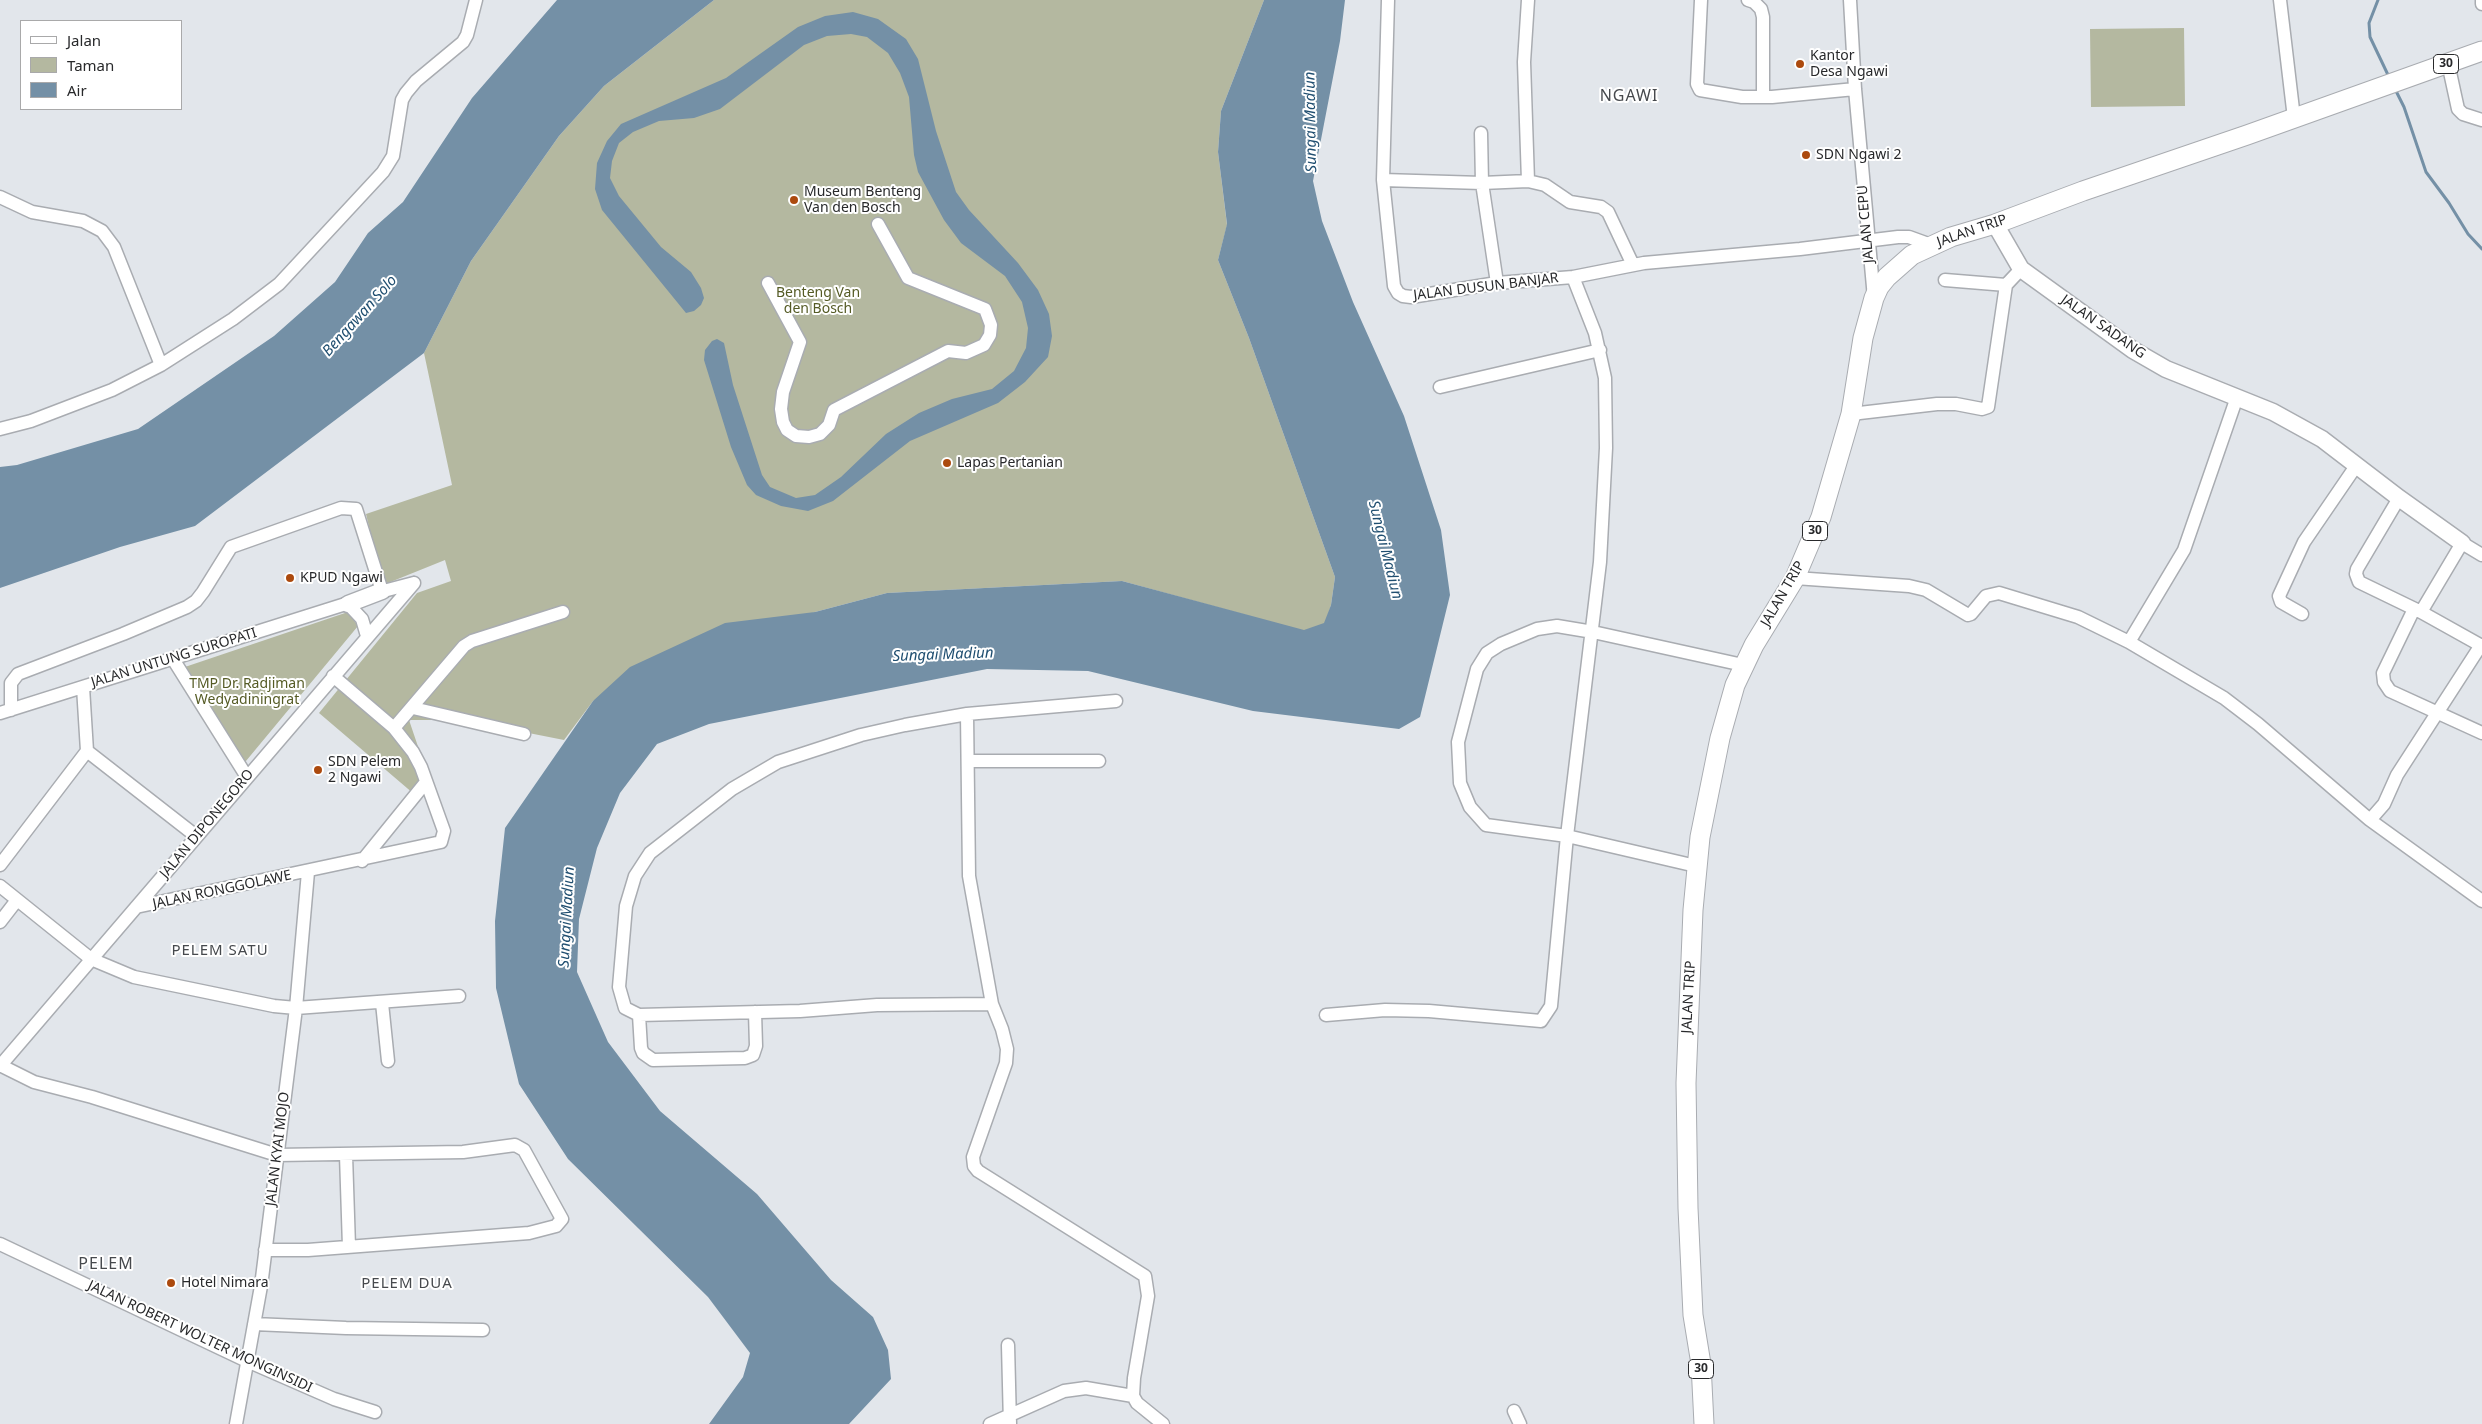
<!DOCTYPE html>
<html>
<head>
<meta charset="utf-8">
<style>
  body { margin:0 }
  #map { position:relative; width:2482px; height:1424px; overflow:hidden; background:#e2e6eb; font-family:"Noto Sans",sans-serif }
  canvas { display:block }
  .legend { position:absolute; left:20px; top:20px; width:162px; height:90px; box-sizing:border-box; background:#fff; border:1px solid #a9a9aa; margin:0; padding:6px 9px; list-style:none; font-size:15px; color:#28292b }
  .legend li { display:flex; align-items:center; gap:10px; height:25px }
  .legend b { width:25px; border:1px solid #a9a9aa }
</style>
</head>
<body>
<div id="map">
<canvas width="2482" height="1424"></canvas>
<ul class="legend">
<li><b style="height:6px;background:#fff"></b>Jalan</li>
<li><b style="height:14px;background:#b4b8a0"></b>Taman</li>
<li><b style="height:14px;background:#7490a6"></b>Air</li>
</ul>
</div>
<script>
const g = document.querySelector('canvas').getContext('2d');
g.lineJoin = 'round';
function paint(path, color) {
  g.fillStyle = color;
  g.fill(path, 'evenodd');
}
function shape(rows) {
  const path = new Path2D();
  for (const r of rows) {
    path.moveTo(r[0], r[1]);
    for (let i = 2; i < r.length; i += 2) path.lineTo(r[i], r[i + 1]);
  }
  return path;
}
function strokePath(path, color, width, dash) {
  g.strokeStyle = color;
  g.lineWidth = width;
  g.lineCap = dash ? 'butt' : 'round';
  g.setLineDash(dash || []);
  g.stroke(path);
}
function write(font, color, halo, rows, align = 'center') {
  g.font = font + ' "Noto Sans",sans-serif';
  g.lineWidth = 4;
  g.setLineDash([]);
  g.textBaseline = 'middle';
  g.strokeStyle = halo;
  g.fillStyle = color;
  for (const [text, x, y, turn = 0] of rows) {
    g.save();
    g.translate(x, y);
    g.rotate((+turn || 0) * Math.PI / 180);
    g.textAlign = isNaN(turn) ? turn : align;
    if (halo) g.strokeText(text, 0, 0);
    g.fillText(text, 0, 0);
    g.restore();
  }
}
const green = shape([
  [714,0,1264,0,1221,111,1218,152,1227,225,1218,260,1249,338,1335,577,1331,605,1325,624,1304,631,1122,581,887,593,815,612,593,701,564,740,463,720,409,720,428,776,414,794,319,713,417,593,451,581,445,560,383,585,366,514,452,485,424,353,471,261,559,136,604,86],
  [2184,28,2185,106,2091,107,2090,29],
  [348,612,358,626,241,767,179,669]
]);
const water = shape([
  [557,0,714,0,604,86,559,136,471,261,424,353,195,526,120,547,0,588,0,467,17,465,138,429,274,336,335,282,368,233,403,202,472,98],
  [1264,0,1345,0,1340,41,1313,181,1322,221,1353,302,1404,416,1441,530,1450,595,1420,717,1399,729,1253,711,1088,671,987,669,709,724,657,744,620,793,597,848,579,919,577,972,608,1042,660,1111,757,1194,831,1280,873,1317,888,1350,891,1379,849,1424,709,1424,743,1377,750,1353,708,1297,568,1159,519,1084,496,988,495,921,505,828,593,701,630,667,725,623,815,612,887,593,1122,581,1304,630,1324,623,1331,605,1335,577,1249,338,1218,260,1227,224,1218,152,1221,111],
  [853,12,878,19,906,39,918,59,936,131,956,192,969,210,1018,263,1038,290,1049,314,1052,336,1048,357,1025,382,998,403,910,441,833,501,808,511,781,506,756,495,747,485,731,447,704,360,705,350,712,341,717,339,724,343,733,385,762,475,770,487,796,498,815,495,841,477,886,434,919,413,952,399,992,389,1014,371,1026,348,1028,328,1022,302,1005,276,961,243,944,220,918,172,914,155,909,97,900,73,888,53,867,37,851,34,827,36,804,45,720,109,694,118,659,121,633,132,619,143,612,161,610,178,619,196,661,247,691,272,701,288,704,298,701,305,694,311,686,313,602,210,595,189,597,163,607,141,621,124,726,78,798,27,825,16]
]);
const stream = shape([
  [2378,0,2369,23,2370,37,2389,77],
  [2395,89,2404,107,2426,172,2449,203,2468,234,2482,249]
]);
const minor = shape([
  [1388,0,1383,180,1394,286,1398,293,1403,296,1411,297,1497,283,1573,277,1644,263,1800,249,1898,237,1909,237,1931,245],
  [1701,0,1697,84,1700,90,1742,97,1772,97,1855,89],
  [1748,0,1754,2,1761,9,1763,17,1763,97],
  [1850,0,1855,89,1874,298],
  [2280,0,2294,118],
  [2482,0,2482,4],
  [2448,63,2458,109,2463,114,2482,120],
  [1481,133,1482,183,1497,283],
  [1383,180,1482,183,1528,181,1545,185,1570,202,1601,207,1608,212,1633,265],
  [1528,181,1524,62,1528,0],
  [0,197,32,212,83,221,102,231,114,247,161,365],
  [1945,280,2006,285],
  [768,283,800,342,783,392,781,409,783,422,787,430,796,436,809,437,820,434,829,425,834,410,948,351,966,353,984,345,990,335,991,325,985,309,908,278,878,224],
  [1440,387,1600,350],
  [1851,414,1937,404,1956,404,1982,409,1988,407,2006,285,2021,269],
  [0,429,31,421,112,390,161,365,233,319,279,284,383,172,393,156,402,100,406,93,416,81,463,42,467,35,476,0],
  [2399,498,2357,569,2356,574,2359,582,2421,612,2482,646],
  [1795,578,1909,586,1926,590,1968,615,1971,614,1986,596,1999,593,2078,617,2129,642,2224,698,2258,724,2370,820,2384,804,2397,775,2481,645],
  [376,593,414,583],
  [348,604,362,619,367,636],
  [2414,609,2383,673,2384,682,2390,691,2482,733],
  [2421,612,2462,543,2482,555],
  [2302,614,2281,602,2279,596,2304,542,2356,466],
  [2129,642,2184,550,2237,397],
  [173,659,247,777],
  [413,708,524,734],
  [11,710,11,683,18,674,123,634,187,607,196,601,203,592,231,547,341,508,356,509,382,591],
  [0,713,355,601],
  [967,714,969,876,992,1004,1002,1029,1007,1049,1006,1063,973,1157,974,1166,978,1171,1145,1276,1148,1296,1134,1378,1133,1396,1137,1403,1163,1424],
  [394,728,464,646,472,641,563,612],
  [87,751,196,836],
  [969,761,1099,761],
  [2370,820,2482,901],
  [362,861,426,782],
  [0,865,87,751,83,687],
  [1696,866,1567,836,1486,825,1470,807,1460,783,1458,742,1477,669,1487,653,1501,644,1537,629,1557,626,1593,632,1743,665],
  [0,886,91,959,134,977,274,1006,296,1008,459,996],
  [136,907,441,842,444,831,421,767,413,752,394,728,333,676],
  [0,922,17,900],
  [382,1003,388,1061],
  [992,1004,877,1005,800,1011,639,1015,625,1008,619,987,626,906,635,876,650,853,732,789,778,762,861,735,905,725,967,714,1116,701],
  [639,1015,641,1048,643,1053,653,1060,745,1058,753,1055,756,1046,755,1012],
  [1326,1015,1385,1010,1429,1011,1541,1021,1551,1006,1567,836,1600,562,1606,448,1605,378,1595,333,1573,277],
  [0,1065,34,1082,92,1097,277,1155,463,1152,515,1145,524,1150,562,1219,556,1226,529,1233,308,1250,265,1250],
  [0,1066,414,583],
  [346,1155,349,1247],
  [0,1244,247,1361,334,1399,375,1412],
  [254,1324,346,1328,483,1330],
  [1008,1345,1010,1424],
  [1514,1411,1520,1424],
  [236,1424,261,1286,296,1008,308,872],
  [990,1424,1064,1391,1086,1388,1133,1396]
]);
const major = shape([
  [1995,224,2021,269,2133,350,2166,369,2273,412,2322,439,2399,498,2462,543],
  [348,604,382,591]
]);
const highway = shape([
  [1704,1424,1701,1364,1693,1315,1688,1208,1686,1083,1693,910,1700,837,1720,738,1735,685,1754,645,1795,578,1821,517,1851,414,1863,338,1874,298,1879,287,1887,277,1912,255,1951,237,1995,224,2083,191,2247,135,2482,51]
]);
const markers = [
  [1800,64,5,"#ac4a0e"],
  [1806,155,5,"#ac4a0e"],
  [794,200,5,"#ac4a0e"],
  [947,463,5,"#ac4a0e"],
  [290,578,5,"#ac4a0e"],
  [318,770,5,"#ac4a0e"],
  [171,1283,5,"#ac4a0e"]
];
const shields = [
  [2446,64,25],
  [1815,531,25],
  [1701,1369,25]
];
const shieldNames = [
  ["30",2446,64],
  ["30",1815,531],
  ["30",1701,1369]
];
const poiNames = [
  ["Kantor",1810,56],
  ["Desa Ngawi",1810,72],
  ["SDN Ngawi 2",1816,155],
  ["Museum Benteng",804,192],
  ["Van den Bosch",804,208],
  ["Lapas Pertanian",957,463],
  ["KPUD Ngawi",300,578],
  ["SDN Pelem",328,762],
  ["2 Ngawi",328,778],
  ["Hotel Nimara",181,1283]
];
const streetNames = [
  ["JALAN CEPU",1866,224,-95],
  ["JALAN TRIP",1972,231,-19],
  ["JALAN DUSUN BANJAR",1486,287,-7],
  ["JALAN SADANG",2103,327,35],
  ["JALAN TRIP",1783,594,-60],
  ["JALAN UNTUNG SUROPATI",174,658,-17],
  ["JALAN DIPONEGORO",207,824,-50],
  ["JALAN RONGGOLAWE",222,890,-12],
  ["JALAN TRIP",1689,997,-87],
  ["JALAN KYAI MOJO",278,1149,-83],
  ["JALAN ROBERT WOLTER MONGINSIDI",200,1337,25]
];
const parkNames = [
  ["Benteng Van",818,293],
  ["den Bosch",818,309],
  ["TMP Dr. Radjiman",247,684],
  ["Wedyadiningrat",247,700]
];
const waterNames = [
  ["Sungai Madiun",1311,122,-91],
  ["Bengawan Solo",360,316,-48],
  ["Sungai Madiun",1385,550,76],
  ["Sungai Madiun",943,655,-2],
  ["Sungai Madiun",567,917,-87]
];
const neighbourhoodNames = [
  ["PELEM SATU",220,951],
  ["PELEM DUA",407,1284]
];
const quarterNames = [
  ["NGAWI",1629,96],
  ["PELEM",106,1264]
];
paint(green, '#b4b8a0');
paint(water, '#7490a6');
strokePath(stream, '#7490a6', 3);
strokePath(minor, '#a9acb1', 15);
strokePath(major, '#a9acb1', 19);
strokePath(highway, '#a9acb1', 21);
strokePath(minor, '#fff', 12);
strokePath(major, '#fff', 16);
strokePath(highway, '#fff', 19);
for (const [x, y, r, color] of markers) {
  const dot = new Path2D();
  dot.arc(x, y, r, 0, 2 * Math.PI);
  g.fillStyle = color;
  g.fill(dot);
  strokePath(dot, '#fff', 2);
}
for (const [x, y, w] of shields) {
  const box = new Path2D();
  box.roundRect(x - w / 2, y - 9.5, w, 19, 4);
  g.fillStyle = '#fff';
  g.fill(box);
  strokePath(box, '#28292b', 1);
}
write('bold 12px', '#28292b', null, shieldNames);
write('14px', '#28292b', '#fff', poiNames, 'left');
write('14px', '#28292b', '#fff', streetNames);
write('14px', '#555b25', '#fff', parkNames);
write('italic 15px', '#1f4e70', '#fff', waterNames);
g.letterSpacing = '1px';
write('15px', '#46494d', '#fff', neighbourhoodNames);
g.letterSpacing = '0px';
g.letterSpacing = '1px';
write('16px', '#46494d', '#fff', quarterNames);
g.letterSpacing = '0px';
</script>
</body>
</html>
